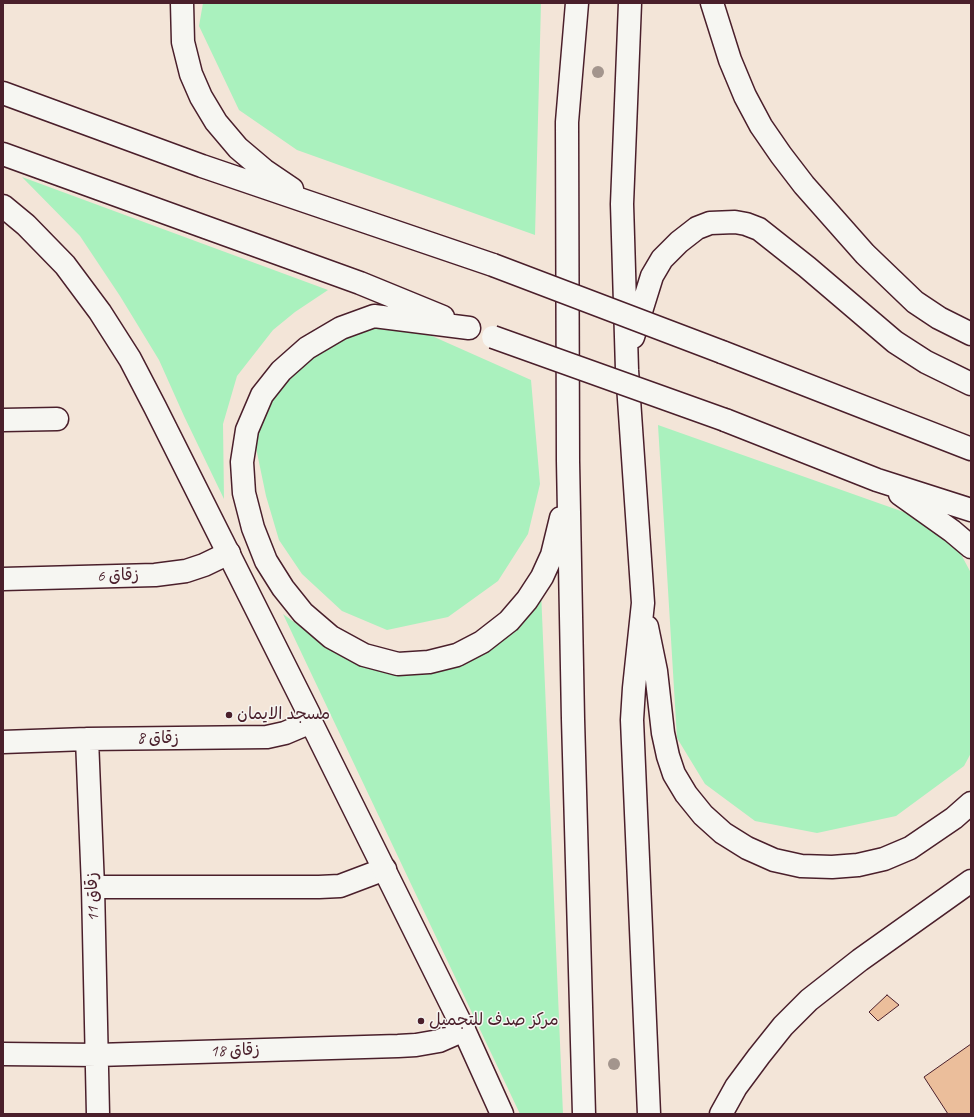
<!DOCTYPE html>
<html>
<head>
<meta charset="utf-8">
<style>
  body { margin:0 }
  #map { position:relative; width:974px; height:1117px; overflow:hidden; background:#f3e5d8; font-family:Caveat,sans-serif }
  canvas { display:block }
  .frame { position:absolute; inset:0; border:4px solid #4a1f2b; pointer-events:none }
</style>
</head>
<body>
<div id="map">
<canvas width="974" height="1117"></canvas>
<div class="frame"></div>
</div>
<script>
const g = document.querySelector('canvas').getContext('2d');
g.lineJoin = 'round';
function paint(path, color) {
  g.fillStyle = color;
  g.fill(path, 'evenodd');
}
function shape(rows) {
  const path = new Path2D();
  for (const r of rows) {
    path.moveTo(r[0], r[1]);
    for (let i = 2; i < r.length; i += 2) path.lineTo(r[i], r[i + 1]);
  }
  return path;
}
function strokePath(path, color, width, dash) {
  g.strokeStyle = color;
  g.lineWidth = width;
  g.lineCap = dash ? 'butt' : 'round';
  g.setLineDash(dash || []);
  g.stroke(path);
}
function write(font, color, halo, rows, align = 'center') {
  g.font = font + ' Caveat,"Playpen Sans Arabic",sans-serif';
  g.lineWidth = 3;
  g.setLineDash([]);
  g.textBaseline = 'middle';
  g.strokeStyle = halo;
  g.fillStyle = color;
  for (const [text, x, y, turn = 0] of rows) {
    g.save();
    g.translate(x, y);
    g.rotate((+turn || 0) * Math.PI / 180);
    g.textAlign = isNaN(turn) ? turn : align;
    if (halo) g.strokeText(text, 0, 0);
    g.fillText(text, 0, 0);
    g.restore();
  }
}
const green = shape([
  [203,3,541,3,535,235,297,150,239,110,199,26],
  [22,177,328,290,295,312,273,330,237,376,223,424,224,499,184,416,159,360,120,296,80,236],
  [385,327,432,336,531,380,540,484,528,534,498,581,448,617,387,630,342,611,302,574,279,540,266,496,255,443,265,403,289,367,356,328],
  [658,425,915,516,956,545,971,573,971,753,964,766,896,816,817,833,755,821,705,784,677,738],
  [541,591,563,1114,520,1114,283,614,327,646,448,660]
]);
const building = shape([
  [887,995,899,1005,878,1021,869,1012,887,995],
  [971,1044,971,1114,948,1114,924,1077,971,1044]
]);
const minor = shape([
  [3,420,57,419],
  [3,579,155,575,186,571,204,565,229,553],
  [87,739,93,887,98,1114],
  [3,742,87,739,267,737,285,733,311,722],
  [93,887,319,887,340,886,385,869],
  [3,1054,97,1055,398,1046,416,1045,439,1041,464,1030]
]);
const highway = shape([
  [182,3,183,42,191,74,201,97,216,122,238,148,264,170,292,189],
  [577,3,567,122,568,461,573,719,584,1114],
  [630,3,622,204,627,370,643,603,634,688,632,720,649,1114],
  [712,3,730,60,745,96,761,126,781,155,804,185,865,254,915,302,939,318,971,334],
  [3,93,202,166,493,265],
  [3,154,360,283,443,317],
  [3,206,26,225,65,265,100,312,130,359,155,407,309,714,311,722,464,1030,502,1114],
  [469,328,374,316,341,328,307,348,281,371,262,395,247,430,242,462,244,493,253,528,266,561,283,588,303,613,331,637,364,655,398,664,429,662,457,655,482,642,509,621,527,600,542,577,552,555,561,518],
  [633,337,652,276,662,259,679,242,697,228,710,223,735,222,746,224,759,229,807,267,895,342,926,362,971,384],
  [722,352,971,449],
  [725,420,877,480,971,510],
  [900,494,952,531,971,547],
  [647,627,656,671,663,733,668,756,674,774,686,794,703,815,723,833,747,848,774,860,801,866,832,867,858,865,884,859,910,848,954,818,971,803],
  [721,1114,736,1087,759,1056,783,1026,809,1000,860,960,971,881]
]);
const highwayBridge = shape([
  [493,265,722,352],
  [493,337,725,420]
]);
const trees = [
  [598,72],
  [614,1064]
];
const markers = [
  [229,715,4,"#4a1f2b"],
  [421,1021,4,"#4a1f2b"]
];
const streetNames = [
  ["زقاق 6",118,576,-2],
  ["زقاق 8",158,739],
  ["زقاق 11",93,897,-92],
  ["زقاق 18",235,1051,-2]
];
const poiNames = [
  ["مسجد الايمان",237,715],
  ["مركز صدف للتجميل",429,1021]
];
paint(green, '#aaf1be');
paint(building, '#ebbe9b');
strokePath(building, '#4a1f2b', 1);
strokePath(minor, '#4a1f2b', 25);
strokePath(highway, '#4a1f2b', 25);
strokePath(minor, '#f6f6f2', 22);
strokePath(highway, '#f6f6f2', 22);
strokePath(highwayBridge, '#4a1f2b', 25, []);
strokePath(highwayBridge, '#f6f6f2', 22);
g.fillStyle = '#a3958d';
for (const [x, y] of trees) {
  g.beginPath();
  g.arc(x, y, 6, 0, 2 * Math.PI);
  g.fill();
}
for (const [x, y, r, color] of markers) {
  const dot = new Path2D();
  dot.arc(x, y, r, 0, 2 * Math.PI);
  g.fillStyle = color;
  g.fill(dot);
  strokePath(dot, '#f6f6f2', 1.5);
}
write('17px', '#4a1f2b', '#f6f6f2', streetNames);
write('17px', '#4a1f2b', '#f6f6f2', poiNames, 'left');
</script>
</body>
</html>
